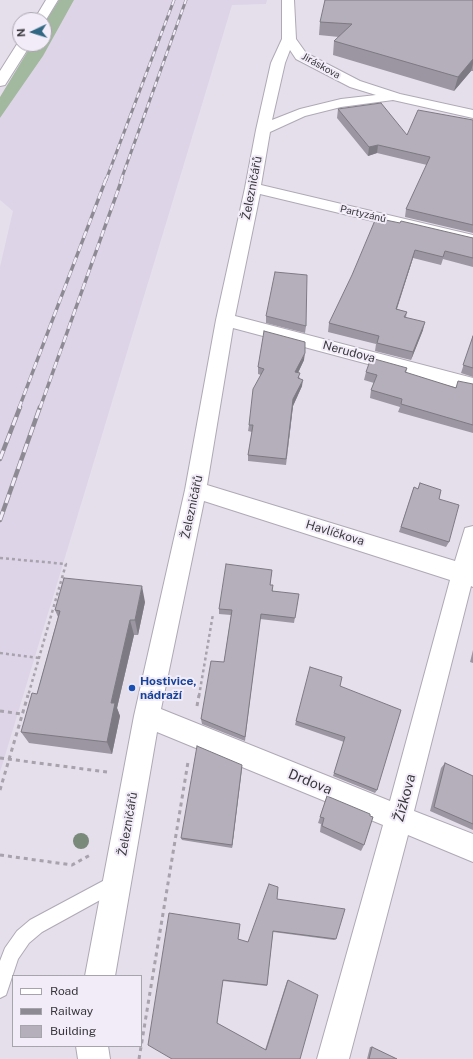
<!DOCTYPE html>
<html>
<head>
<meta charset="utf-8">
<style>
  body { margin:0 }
  #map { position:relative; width:473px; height:1059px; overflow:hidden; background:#e5dfec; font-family:"Public Sans",sans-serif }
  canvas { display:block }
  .legend { position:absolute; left:12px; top:975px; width:130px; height:72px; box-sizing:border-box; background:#f2ecf9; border:1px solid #a8a4ad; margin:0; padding:5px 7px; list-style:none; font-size:12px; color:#39373c }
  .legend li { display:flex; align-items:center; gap:8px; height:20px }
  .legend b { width:20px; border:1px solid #a8a4ad }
  .north { position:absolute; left:12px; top:12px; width:40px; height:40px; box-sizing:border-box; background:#f2ecf9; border:1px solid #a8a4ad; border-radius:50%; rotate:266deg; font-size:11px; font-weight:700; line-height:16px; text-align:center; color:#39373c }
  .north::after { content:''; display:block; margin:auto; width:14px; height:18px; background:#316782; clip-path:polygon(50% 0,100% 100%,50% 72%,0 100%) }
</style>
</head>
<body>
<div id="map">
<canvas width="473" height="1059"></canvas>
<ul class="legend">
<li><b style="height:5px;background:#fff"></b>Road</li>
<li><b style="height:5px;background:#8e8a93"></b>Railway</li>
<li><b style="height:11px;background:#b4afbb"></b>Building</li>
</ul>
<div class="north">N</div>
</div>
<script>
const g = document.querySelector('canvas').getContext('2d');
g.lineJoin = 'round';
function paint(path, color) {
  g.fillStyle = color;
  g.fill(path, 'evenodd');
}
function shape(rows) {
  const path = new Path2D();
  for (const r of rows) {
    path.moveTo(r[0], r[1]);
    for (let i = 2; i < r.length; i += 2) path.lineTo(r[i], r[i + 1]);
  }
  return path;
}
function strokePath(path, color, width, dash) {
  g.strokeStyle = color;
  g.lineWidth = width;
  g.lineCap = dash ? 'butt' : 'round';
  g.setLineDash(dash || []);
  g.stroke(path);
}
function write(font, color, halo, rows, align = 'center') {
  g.font = font + ' "Public Sans",sans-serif';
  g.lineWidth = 4;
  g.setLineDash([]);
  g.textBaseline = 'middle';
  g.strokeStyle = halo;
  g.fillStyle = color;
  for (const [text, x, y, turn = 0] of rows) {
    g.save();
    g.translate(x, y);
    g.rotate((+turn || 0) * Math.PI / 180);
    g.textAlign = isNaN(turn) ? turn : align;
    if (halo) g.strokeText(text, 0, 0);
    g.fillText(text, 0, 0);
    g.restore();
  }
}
const built = shape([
  [74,0,267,0,266,4,232,5,0,772,0,267,13,211,0,200,0,118,41,59]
]);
const green = shape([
  [59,0,74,0,43,56,0,118,0,97,32,44,44,44,44,24]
]);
const pathFar1 = shape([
  [0,558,66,564,28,696],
  [0,653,39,658],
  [199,696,213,614]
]);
const path = shape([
  [197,706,199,695],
  [0,711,22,714],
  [0,758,107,772],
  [0,790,28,695],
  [0,855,72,865,92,854],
  [139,1059,188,762]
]);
const lane = shape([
  [116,874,122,876,124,882,122,888,42,932,29,943,18,959,6,995,0,998,0,961,5,948,17,931,30,920,116,874]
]);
const street = shape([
  [46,0,58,0,44,23,44,20,34,20,46,0],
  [282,0,294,0,296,39,306,53,360,81,400,94,473,110,473,118,393,100,341,107,305,116,270,132,261,185,473,235,473,245,260,194,235,316,473,378,473,392,233,328,207,485,455,561,465,528,473,526,473,587,471,586,414,811,473,834,473,862,408,835,349,1059,317,1059,383,825,157,732,115,976,85,976,134,716,185,490,216,320,245,188,256,130,271,63,282,39,282,0],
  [290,50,296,59,350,87,376,95,341,99,300,109,272,120,285,63,290,50],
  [204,501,450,580,390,801,161,709,204,501],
  [19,41,20,44,31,44,5,85,0,86,0,71,19,41],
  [76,1046,108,1046,110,1059,78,1059,76,1046]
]);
const railFar2 = shape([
  [106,180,174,0],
  [121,180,186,0]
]);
const railFar1 = shape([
  [19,408,106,179],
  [40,408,122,179]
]);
const rail = shape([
  [0,459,20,407],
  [0,520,40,407]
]);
const trees = [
  [81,841]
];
const wall = shape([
  [473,0,473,71,471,71,454,91,333,55,334,41,339,37,319,35,320,22],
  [338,109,407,135,473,120,473,233,405,217,406,209,427,165,377,153,368,156,337,118],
  [400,223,473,238,473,267,443,259,441,265,413,258,397,309,407,312,406,317,423,330,411,360,375,351,376,344,328,332,329,323],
  [266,316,306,326,305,333,266,323],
  [473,336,473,377,461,373],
  [304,360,298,373,302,386,293,406,286,465,248,461,248,455,252,432,248,431,249,425,261,375,258,374,258,367],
  [407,368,406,373,456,388,473,384,473,433,398,412,400,407,370,398,371,390,374,383,364,380,366,372],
  [414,487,439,499,449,542,446,547,399,532],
  [272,570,270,585,273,591,298,599,294,623,260,619,245,741,202,724,201,719,224,662,231,615,219,614,219,609],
  [145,602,138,635,134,635,117,708,120,716,112,754,29,743,21,732,37,694,58,617,55,610],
  [473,650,473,663,470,662],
  [340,686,377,790,375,793,333,776,344,742,295,725,296,721],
  [445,763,473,776,473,830,430,811,441,768],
  [242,765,232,848,182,840,181,838],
  [327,796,364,845,361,851,320,832,321,824,318,823],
  [277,899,336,939,334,940,273,932,267,986,223,981,217,1023,265,1050,287,981,288,980,300,1059,148,1045,238,939,248,942],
  [370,1047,372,1047,397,1059,367,1059]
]);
const shadedWall = shape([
  [473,59,473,64,471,71,454,91,458,77],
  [378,145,377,153,368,156,369,147],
  [415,250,413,258,394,317,396,309],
  [425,322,423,330,411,360,413,352],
  [305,353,304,360,295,379,295,372],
  [303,380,302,386,293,406,286,465,293,399],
  [142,586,145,602,138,635,135,620],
  [130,620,134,635,117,708,120,716,112,754,107,742,111,703],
  [242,765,242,768,232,848,232,845]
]);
const building = shape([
  [325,0,473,0,473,59,458,77,334,41,352,24,320,22,325,0],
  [381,103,407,135,418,110,473,120,473,225,406,209,430,157,378,145,369,147,338,109,381,103],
  [376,218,400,223,401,221,473,238,473,258,445,251,443,257,415,250,396,309,407,312,404,317,425,322,413,352,377,343,379,336,329,323,352,275,376,218],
  [275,272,307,275,306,326,266,316,275,272],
  [264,331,305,342,305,353,295,372,300,373,298,378,303,380,293,399,286,459,248,455,253,425,249,425,253,389,264,369,258,367,264,331],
  [473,336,473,368,463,365,473,336],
  [371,358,407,368,405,372,456,388,458,381,473,384,473,425,401,404,402,399,371,390,377,375,366,372,371,358],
  [420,483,441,490,439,499,459,505,449,542,401,527,414,487,418,489,420,483],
  [226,564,272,570,270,585,273,585,272,591,299,594,295,618,261,614,245,737,201,719,211,661,224,662,232,610,219,609,226,564],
  [64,578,142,586,135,620,130,620,111,703,115,703,107,742,21,732,32,693,37,694,60,611,55,610,64,578],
  [310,667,342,677,340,686,401,710,377,790,334,773,345,737,296,721,310,667],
  [197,746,242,765,232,845,181,838,197,746],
  [445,763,473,776,473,824,434,807,445,763],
  [327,796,370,814,370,816,373,817,364,845,322,826,324,818,320,817,327,796],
  [269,884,278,887,277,899,345,909,336,939,273,931,267,985,223,980,217,1023,266,1050,288,980,318,995,300,1059,172,1059,148,1045,169,913,240,924,238,939,248,942,269,884],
  [372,1047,397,1059,369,1059,372,1047]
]);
const markers = [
  [132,688,4,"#1a4fb4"]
];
const farStreetnames = [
  ["Jiráskova",321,66,29],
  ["Partyzánů",363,214,13]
];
const streetNames = [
  ["Železničářů",252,188,-79],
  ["Nerudova",349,352,15],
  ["Železničářů",192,507,-78],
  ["Havlíčkova",335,533,17],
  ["Železničářů",128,824,-80]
];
const transitNames = [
  ["Hostivice,",140,681],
  ["nádraží",140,695]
];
const nearStreetnames = [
  ["Drdova",310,782,22],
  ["Žižkova",405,798,-75]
];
paint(built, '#ddd4e8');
paint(green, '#a2b89f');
strokePath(lane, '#afa9b6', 2);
strokePath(street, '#afa9b6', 2);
strokePath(pathFar1, '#a7a2ac', 2.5, [3, 3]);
strokePath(path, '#a7a2ac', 3, [4, 4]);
paint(lane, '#fff');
paint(street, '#fff');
strokePath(railFar2, '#8e8a93', 3);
strokePath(railFar1, '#8e8a93', 3.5);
strokePath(rail, '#8e8a93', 4.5);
strokePath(railFar2, '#f2ecf9', 2, [5.5]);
strokePath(railFar1, '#f2ecf9', 2.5, [7]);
strokePath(rail, '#f2ecf9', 3, [9]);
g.fillStyle = '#79897a';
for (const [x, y] of trees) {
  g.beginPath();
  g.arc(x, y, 8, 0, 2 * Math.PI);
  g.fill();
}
paint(wall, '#9b96a1');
paint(shadedWall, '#7e7a83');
paint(building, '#b4afbb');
strokePath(building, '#7e7a83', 1);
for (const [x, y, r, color] of markers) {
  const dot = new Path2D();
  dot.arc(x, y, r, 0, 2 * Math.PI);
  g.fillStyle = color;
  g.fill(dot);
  strokePath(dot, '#f2ecf9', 1.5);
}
write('10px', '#39373c', '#f2ecf9', farStreetnames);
write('12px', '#39373c', '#f2ecf9', streetNames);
write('bold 12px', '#164399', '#f2ecf9', transitNames, 'left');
write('14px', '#39373c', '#f2ecf9', nearStreetnames);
</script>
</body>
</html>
